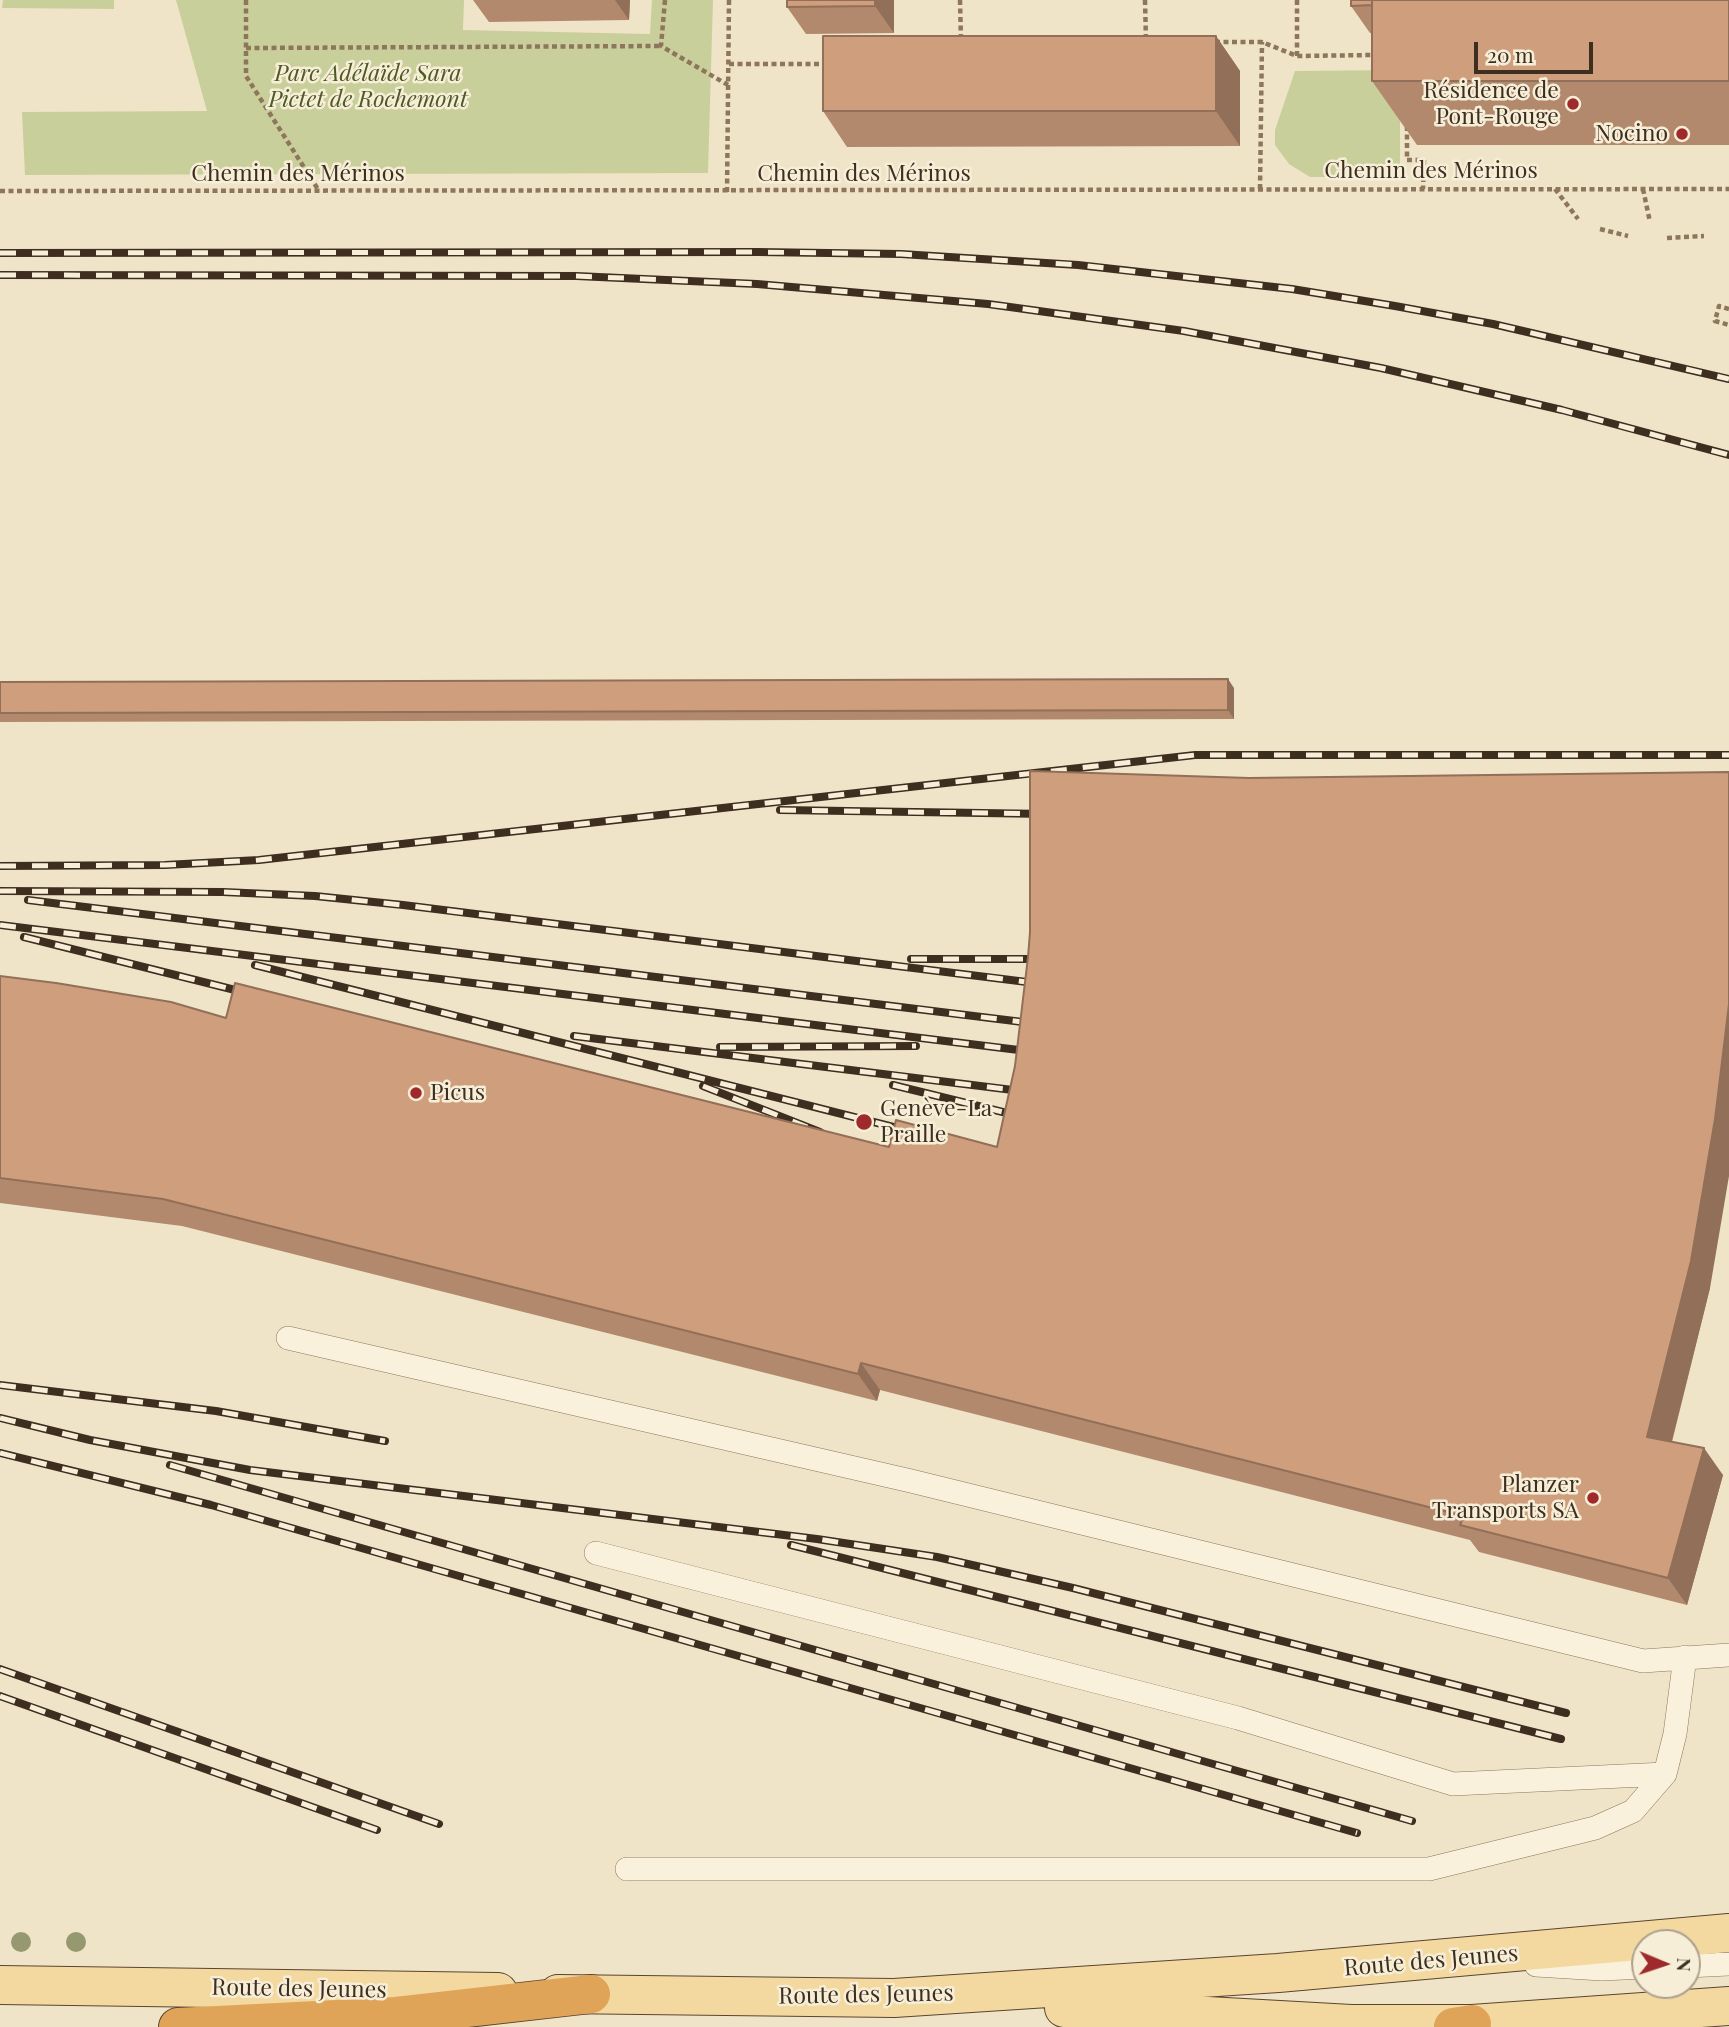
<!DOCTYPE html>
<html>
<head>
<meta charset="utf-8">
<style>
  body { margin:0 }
  #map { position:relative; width:1729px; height:2027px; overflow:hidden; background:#f0e4c8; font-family:"Playfair Display",serif }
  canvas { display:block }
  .north { position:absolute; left:1631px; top:1929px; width:70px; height:70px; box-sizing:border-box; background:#f7eed8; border:2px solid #ada18e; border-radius:50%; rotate:92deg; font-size:19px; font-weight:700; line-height:28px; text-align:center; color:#3d2e20 }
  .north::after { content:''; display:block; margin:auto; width:24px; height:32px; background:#9e2a2b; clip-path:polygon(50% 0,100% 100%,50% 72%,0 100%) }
  .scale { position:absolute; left:1474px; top:42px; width:119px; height:32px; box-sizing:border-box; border:4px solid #3d2e20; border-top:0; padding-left:9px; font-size:21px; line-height:24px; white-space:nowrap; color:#3d2e20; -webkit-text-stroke:5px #f7eed8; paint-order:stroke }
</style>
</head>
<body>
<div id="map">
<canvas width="1729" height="2027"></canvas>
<div class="north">N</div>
<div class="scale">20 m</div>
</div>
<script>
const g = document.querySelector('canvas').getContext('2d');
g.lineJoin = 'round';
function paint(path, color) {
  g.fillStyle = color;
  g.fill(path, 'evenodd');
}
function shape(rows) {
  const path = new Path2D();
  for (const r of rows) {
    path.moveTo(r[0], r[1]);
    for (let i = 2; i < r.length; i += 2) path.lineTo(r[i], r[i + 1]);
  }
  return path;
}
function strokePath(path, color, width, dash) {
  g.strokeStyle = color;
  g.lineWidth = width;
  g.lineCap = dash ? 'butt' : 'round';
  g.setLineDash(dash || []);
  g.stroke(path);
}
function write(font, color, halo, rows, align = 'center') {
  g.font = font + ' "Playfair Display",serif';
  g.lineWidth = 5;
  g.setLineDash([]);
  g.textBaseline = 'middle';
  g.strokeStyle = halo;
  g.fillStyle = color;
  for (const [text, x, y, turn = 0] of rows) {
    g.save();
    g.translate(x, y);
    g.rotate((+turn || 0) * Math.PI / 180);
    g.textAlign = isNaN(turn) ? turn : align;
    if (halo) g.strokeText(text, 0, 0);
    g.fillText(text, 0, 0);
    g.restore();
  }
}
const green = shape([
  [3,0,114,0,114,9,2,8],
  [176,0,464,0,463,30,650,34,652,0,713,0,708,173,25,175,22,112,207,111],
  [1400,70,1400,177,1310,177,1289,164,1275,145,1275,130,1295,71]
]);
const path = shape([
  [246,0,246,76,319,191],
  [665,0,661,46,728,85],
  [960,0,961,41],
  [1145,0,1146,41],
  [1297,0,1297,56],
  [1215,42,1262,42,1297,56,1375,55],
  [246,48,661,46],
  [729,64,826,64],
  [1407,126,1407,160,1424,160,1423,189],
  [1260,189,1262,42],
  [1555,189,1578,219],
  [1643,189,1650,222],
  [0,191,1729,189],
  [727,192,729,0],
  [1600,229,1628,236],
  [1667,238,1704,236],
  [1729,309,1719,306,1715,321,1729,325]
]);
const service = shape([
  [288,1338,911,1481,1643,1661,1729,1655],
  [596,1553,1238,1718,1453,1784,1665,1774],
  [627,1869,1429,1869,1595,1828,1633,1811,1665,1774,1675,1734,1685,1657],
  [1536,1965,1602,1969,1645,1967],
  [1687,1966,1729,1964]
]);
const primary = shape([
  [0,1985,498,1992],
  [558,1994,894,1998,1278,1973,1729,1933],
  [1064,2008,1351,2024,1472,2024,1729,2006]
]);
const motorway = shape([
  [178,2027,396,2016,591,1994],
  [1453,2027,1472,2024]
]);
const rail = shape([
  [0,253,757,252,901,254,1078,265,1292,289,1395,306,1493,324,1729,379],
  [0,275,576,276,757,284,988,304,1184,331,1381,368,1562,410,1729,455],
  [780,810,1049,814],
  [0,866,165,865,259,860,1195,755,1729,755],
  [0,891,223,892,315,896,403,905,1043,984],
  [28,900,1039,1024],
  [0,925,1035,1052],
  [24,937,251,994],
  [911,959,1048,959],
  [255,965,913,1132],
  [574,1036,1029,1092],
  [720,1047,916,1046],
  [893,1085,1023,1117],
  [703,1086,820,1132],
  [0,1385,216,1411,385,1441],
  [0,1418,90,1440,250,1470,817,1539,937,1557,1073,1588,1566,1713],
  [0,1453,211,1505,1357,1833],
  [170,1465,1412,1821],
  [791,1545,1561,1739],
  [0,1669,439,1824],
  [0,1696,377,1830]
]);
const trees = [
  [21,1942],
  [76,1942]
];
const wall = shape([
  [473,0,630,0,629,20,489,22],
  [787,0,894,0,894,33,806,34,787,7],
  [1729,0,1729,145,1417,145,1372,81,1372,33,1370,33,1351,6],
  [1216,36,1240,71,1240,146,847,147,823,111],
  [0,682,1234,688,1234,719,0,722],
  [0,976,226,1018,889,1147,997,1147,1710,1288,1672,1442,1723,1475,1687,1605,1479,1552,1470,1540,880,1390,877,1401,182,1226,0,1203]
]);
const shadedWall = shape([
  [615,0,630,0,629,20],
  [875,0,894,0,894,33,875,6],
  [1216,36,1240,71,1240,146,1216,111],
  [1228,679,1234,688,1234,719,1228,710],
  [1729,1004,1729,1176,1710,1288,1666,1464,1647,1437],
  [861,1363,880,1390,877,1401,858,1374],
  [1704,1448,1723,1475,1687,1605,1668,1578]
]);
const building = shape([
  [787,0,875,0,875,6,787,7,787,0],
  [1351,0,1372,0,1372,5,1351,6,1351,0],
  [1372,0,1729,0,1729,81,1372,81,1372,0],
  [823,36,1216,36,1216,111,823,111,823,36],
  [1228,679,1228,710,0,713,0,682,1228,679],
  [1030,771,1249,778,1729,772,1729,1004,1715,1119,1691,1261,1647,1437,1704,1448,1668,1578,1460,1525,1464,1516,861,1363,858,1374,163,1199,0,1178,0,976,56,983,171,1002,226,1018,235,983,889,1147,896,1120,997,1147,1015,1066,1028,957,1030,932,1030,771]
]);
const markers = [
  [1573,104,7,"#9e2a2b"],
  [1682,134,7,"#9e2a2b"],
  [416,1093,7,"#9e2a2b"],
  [864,1122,9,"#9e2a2b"],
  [1593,1498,7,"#9e2a2b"]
];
const parkNames = [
  ["Parc Adélaïde Sara",368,74],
  ["Pictet de Rochemont",368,100]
];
const poiNames = [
  ["Résidence de",1559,91],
  ["Pont-Rouge",1559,117],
  ["Nocino",1668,134],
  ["Picus",430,1093,"left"],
  ["Genève-La",880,1109,"left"],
  ["Praille",880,1135,"left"],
  ["Planzer",1579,1485],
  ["Transports SA",1579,1511]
];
const streetNames = [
  ["Chemin des Mérinos",1431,171],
  ["Chemin des Mérinos",298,174],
  ["Chemin des Mérinos",864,174],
  ["Route des Jeunes",1431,1961,-5],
  ["Route des Jeunes",299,1989,1],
  ["Route des Jeunes",866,1995,-1]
];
paint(green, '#c9cf9b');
strokePath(service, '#8d765c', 24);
strokePath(primary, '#5b4430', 40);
strokePath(motorway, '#5b4430', 40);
strokePath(path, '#8d765c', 4.5, [5, 3.5]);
strokePath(service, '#faf1dc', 23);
strokePath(primary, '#f3d9a0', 38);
strokePath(motorway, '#e0a458', 38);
strokePath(rail, '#3d2e20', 8);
strokePath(rail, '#f7eed8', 5, [16]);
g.fillStyle = '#96986f';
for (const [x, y] of trees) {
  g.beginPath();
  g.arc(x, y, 10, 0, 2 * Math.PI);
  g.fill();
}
paint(wall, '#b2896c');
paint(shadedWall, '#916f58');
paint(building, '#cf9f7d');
strokePath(building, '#916f58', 2);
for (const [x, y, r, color] of markers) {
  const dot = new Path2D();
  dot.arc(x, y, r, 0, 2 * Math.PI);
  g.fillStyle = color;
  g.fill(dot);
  strokePath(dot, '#f7eed8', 2.5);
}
write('italic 23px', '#4d5a26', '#f7eed8', parkNames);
write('23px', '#3d2e20', '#f7eed8', poiNames, 'right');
write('23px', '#3d2e20', '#f7eed8', streetNames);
</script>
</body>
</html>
